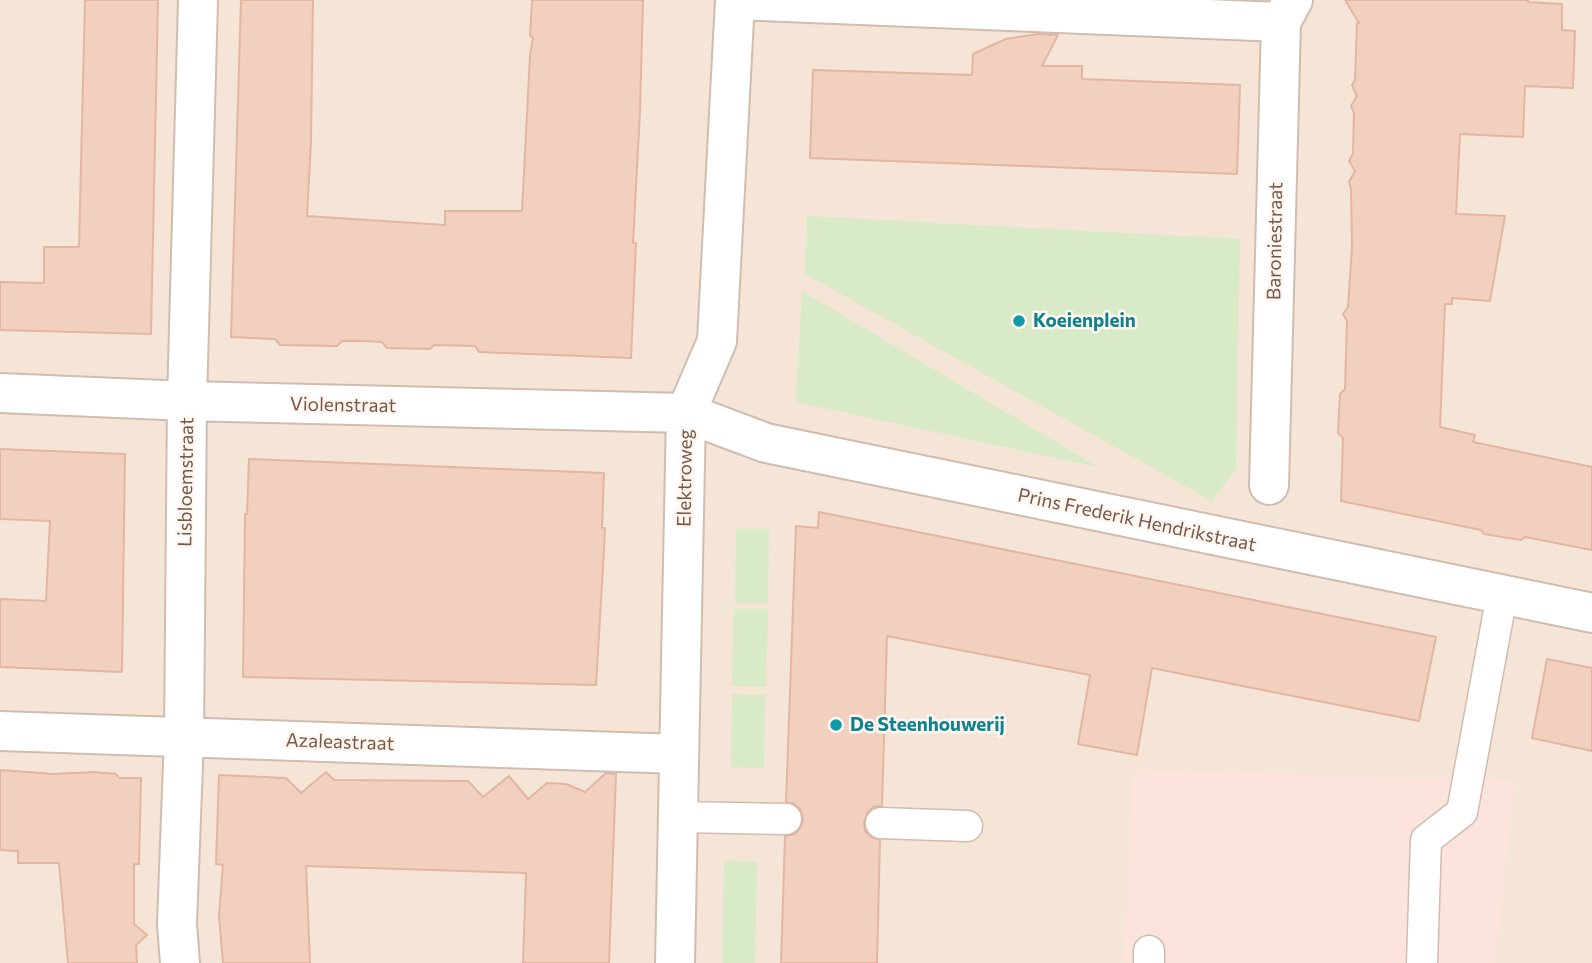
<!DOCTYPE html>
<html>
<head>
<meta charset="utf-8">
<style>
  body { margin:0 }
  canvas { display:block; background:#fcf3e9 }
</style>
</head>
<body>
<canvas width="1592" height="963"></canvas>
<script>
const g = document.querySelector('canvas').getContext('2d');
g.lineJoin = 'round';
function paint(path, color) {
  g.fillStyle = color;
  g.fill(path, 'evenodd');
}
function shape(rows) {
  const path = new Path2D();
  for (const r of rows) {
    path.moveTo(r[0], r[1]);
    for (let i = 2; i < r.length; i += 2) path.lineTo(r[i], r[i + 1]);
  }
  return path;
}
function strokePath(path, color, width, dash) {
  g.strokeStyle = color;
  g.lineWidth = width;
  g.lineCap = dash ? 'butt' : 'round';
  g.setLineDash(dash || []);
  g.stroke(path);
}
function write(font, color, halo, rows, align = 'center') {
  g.font = font + ' Commissioner,sans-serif';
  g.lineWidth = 5;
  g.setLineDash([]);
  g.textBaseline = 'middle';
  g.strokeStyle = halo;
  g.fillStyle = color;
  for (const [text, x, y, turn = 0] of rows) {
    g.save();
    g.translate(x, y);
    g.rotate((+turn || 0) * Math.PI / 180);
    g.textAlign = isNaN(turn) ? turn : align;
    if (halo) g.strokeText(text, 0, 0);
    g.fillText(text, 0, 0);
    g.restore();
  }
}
const residential = shape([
  [0,0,1592,0,1592,963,0,963]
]);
const commercial = shape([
  [1133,770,1515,780,1495,963,1124,963]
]);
const green = shape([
  [807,216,1240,239,1236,468,1212,501,805,274],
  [802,291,1098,467,796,402],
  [736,529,769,529,768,603,735,603],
  [734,609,768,609,766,687,732,686],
  [732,694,765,695,764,768,731,767],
  [724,861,757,862,755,963,722,963]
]);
const building = shape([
  [85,0,158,0,151,334,0,330,0,282,44,283,44,247,79,247,85,0],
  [241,0,313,0,311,141,307,216,445,225,445,211,522,211,530,55,533,37,530,36,532,0,643,0,640,111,633,243,636,243,631,358,479,352,475,346,434,345,430,349,387,348,382,342,362,341,342,341,337,346,280,345,275,339,231,337,241,0],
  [1345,0,1528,0,1528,2,1562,4,1562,30,1575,31,1573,88,1525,86,1523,137,1460,134,1456,214,1505,216,1490,301,1452,298,1452,304,1445,304,1440,427,1475,435,1473,442,1592,467,1592,550,1525,537,1521,540,1484,534,1481,530,1341,501,1343,438,1338,433,1340,394,1345,389,1347,321,1343,314,1348,307,1352,247,1351,189,1349,182,1355,171,1349,161,1353,154,1354,113,1351,106,1357,96,1352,85,1355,80,1357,23,1359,23,1345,0],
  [1038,34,1058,35,1042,66,1082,66,1082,79,1240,85,1237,174,810,158,813,70,972,75,973,54,1006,39,1038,34],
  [0,449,125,454,122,672,0,667,0,599,46,601,50,521,0,519,0,449],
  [249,459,604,473,602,528,605,528,604,550,596,685,243,677,245,514,247,514,249,459],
  [819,512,1436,637,1419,721,1152,668,1137,755,1078,744,1090,675,887,636,882,806,873,807,867,813,864,823,865,831,871,837,880,840,877,963,781,963,785,836,795,834,801,827,803,820,801,810,794,804,786,802,796,526,818,528,819,512],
  [1547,659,1592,668,1592,751,1532,738,1547,659],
  [0,770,53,774,95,772,116,774,119,778,141,778,139,864,134,864,134,924,147,935,136,945,137,963,68,963,59,863,18,863,18,851,0,850,0,770],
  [326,772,334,780,468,781,483,797,509,776,528,799,547,783,566,784,585,792,606,773,616,774,609,963,523,963,526,873,306,866,310,963,223,963,219,916,223,865,216,864,219,775,286,778,301,793,326,772]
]);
const lane = shape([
  [678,817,786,819],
  [881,823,967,826],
  [1149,963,1149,951],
  [1422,963,1426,840,1462,812,1502,595]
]);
const street = shape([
  [736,0,1281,22],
  [0,393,187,401,686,413,766,443,1592,613],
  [1269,485,1281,22,1293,0],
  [0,731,679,754],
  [180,963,177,924,184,736,187,401,198,0],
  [675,963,686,413,717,341,735,0]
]);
const markers = [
  [1019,321,7,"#0f9aa8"],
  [836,725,7,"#0f9aa8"]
];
const streetNames = [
  ["Baroniestraat",1275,241,-89],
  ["Violenstraat",343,405,1],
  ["Elektroweg",685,478,-89],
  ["Lisbloemstraat",186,482,-89],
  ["Prins Frederik Hendrikstraat",1137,520,12],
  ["Azaleastraat",340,742,2]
];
const cultureNames = [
  ["Koeienplein",1033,321],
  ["De Steenhouwerij",850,725]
];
paint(residential, '#f4e5d7');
paint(commercial, '#fce4dd');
paint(green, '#d8eac7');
paint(building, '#f1d0c0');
strokePath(building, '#e4b5a1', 2);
strokePath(lane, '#d1bcb0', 33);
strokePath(street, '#d1bcb0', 42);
strokePath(lane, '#fff', 30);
strokePath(street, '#fff', 38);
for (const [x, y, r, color] of markers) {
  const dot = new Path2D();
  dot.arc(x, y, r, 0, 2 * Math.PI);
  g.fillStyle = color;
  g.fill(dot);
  strokePath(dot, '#fff7ef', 2.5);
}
write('19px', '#77584c', '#fff7ef', streetNames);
write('bold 19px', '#0d838f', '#fff7ef', cultureNames, 'left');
</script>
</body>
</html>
